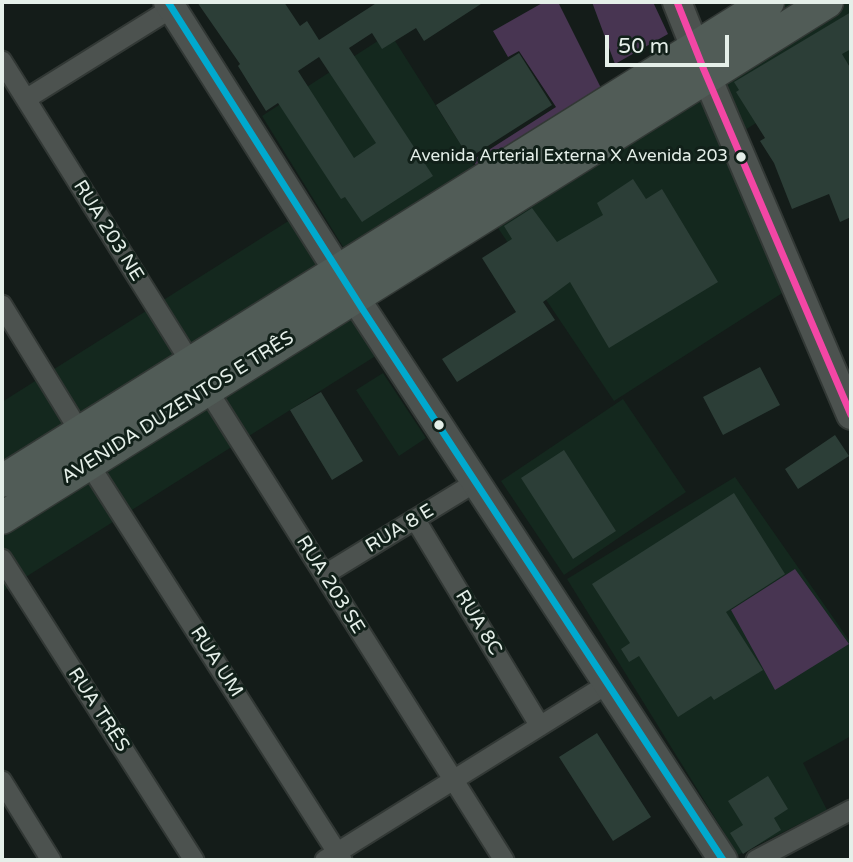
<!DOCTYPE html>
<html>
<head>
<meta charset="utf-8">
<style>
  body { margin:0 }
  #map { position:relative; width:853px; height:862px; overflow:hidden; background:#141c19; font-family:"Varela Round",sans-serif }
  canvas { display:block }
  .frame { position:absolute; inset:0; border:4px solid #e5efe9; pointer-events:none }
  .scale { position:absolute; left:605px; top:35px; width:124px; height:32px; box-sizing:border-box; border:4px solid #e5efe9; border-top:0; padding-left:9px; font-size:21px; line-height:24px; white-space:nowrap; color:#e5efe9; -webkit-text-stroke:5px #112019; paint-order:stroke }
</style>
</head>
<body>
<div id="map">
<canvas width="853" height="862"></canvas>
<div class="frame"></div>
<div class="scale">50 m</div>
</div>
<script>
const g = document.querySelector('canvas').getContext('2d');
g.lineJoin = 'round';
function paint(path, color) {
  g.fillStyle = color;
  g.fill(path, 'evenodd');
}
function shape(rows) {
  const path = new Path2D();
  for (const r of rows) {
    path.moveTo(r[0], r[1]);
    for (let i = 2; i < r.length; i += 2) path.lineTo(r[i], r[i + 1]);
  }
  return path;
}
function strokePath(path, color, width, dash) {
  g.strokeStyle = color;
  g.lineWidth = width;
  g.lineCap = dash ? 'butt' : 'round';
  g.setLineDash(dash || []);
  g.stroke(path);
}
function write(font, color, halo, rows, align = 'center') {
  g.font = font + ' "Varela Round",sans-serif';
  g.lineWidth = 6;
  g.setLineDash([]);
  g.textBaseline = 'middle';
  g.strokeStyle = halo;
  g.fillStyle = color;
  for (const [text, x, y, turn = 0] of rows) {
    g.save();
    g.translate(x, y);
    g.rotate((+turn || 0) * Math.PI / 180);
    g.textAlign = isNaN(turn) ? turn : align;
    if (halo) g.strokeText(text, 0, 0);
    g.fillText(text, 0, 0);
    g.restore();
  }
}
const built = shape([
  [730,2,851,2,851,62,742,132,717,84,365,298,393,345,2,592,2,402,290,220,322,269,733,6],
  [390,33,476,169,345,250,262,116],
  [710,90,787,290,614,401,498,228],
  [383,373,426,438,399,456,356,390],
  [623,399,686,492,564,575,501,481],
  [735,477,851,643,851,736,803,763,827,810,738,855,567,579]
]);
const green = shape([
  [544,2,558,2,601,88,477,167,473,160,556,107,519,51,508,57,493,31],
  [592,2,653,2,668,34,615,64],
  [795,569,849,644,775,690,731,610]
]);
const building = shape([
  [197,2,284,2,300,26,307,21,319,40,378,2,484,2,424,41,416,28,382,49,372,33,349,48,433,176,362,222,345,197,341,199,278,103,266,111,238,66,240,64],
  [319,57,376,143,354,158,298,71],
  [851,12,851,49,842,54,851,69,851,217,840,222,829,194,792,209,774,163,760,141,765,138,736,92,739,90,734,82],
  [519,53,552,105,469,158,436,105],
  [633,179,646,199,662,189,718,282,609,348,570,282,543,302,555,320,457,382,442,359,516,312,482,258,512,239,504,226,532,208,557,242,603,215,597,203],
  [760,367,780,405,723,435,703,397],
  [321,392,363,461,332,480,290,410],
  [835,435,849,456,798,489,785,469],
  [564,450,616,531,573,559,521,478],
  [734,493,785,574,726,612,763,670,714,700,711,696,678,717,639,656,629,662,621,649,630,643,592,584],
  [597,733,651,817,613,841,559,757],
  [768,776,788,809,774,818,781,830,743,854,730,833,743,825,728,801]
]);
const street = shape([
  [2,61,191,363],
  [26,99,172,8],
  [2,305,80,432],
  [207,389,504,860],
  [89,464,342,860],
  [415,519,540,726],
  [2,559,194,860],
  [324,575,476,482],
  [2,781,51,860],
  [325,860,609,683],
  [756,860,851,810]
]);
const secondary = shape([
  [168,2,363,310,723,860],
  [677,2,704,70,851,415]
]);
const primary = shape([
  [2,481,768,2],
  [2,518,827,2]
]);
const bus1 = shape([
  [168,2,363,310,723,860]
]);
const bus2 = shape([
  [677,2,704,70,851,415]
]);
const markers = [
  [741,157,6,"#e5efe9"],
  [439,425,6,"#e5efe9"]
];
const busNames = [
  ["Avenida Arterial Externa X Avenida 203",728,157]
];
const streetNames = [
  ["RUA 203 NE",108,231,58],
  ["AVENIDA DUZENTOS E TRÊS",178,408,-32],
  ["RUA 8 E",400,529,-31],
  ["RUA 203 SE",330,585,58],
  ["RUA 8C",478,623,59],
  ["RUA UM",216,662,57],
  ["RUA TRÊS",98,710,57]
];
paint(built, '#14281e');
paint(green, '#483552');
paint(building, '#2c3e37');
strokePath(street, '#323835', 23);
strokePath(secondary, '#323835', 32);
strokePath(primary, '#323835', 35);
strokePath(street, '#4c524f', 19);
strokePath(secondary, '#4c524f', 28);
strokePath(primary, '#515c57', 32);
strokePath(bus1, '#00a9ce', 7);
strokePath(bus2, '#f346a5', 7);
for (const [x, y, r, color] of markers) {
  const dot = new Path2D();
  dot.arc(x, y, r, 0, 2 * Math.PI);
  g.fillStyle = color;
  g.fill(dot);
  strokePath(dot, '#112019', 2.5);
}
write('17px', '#e5efe9', '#112019', busNames, 'right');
write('19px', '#e5efe9', '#112019', streetNames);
</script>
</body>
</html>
